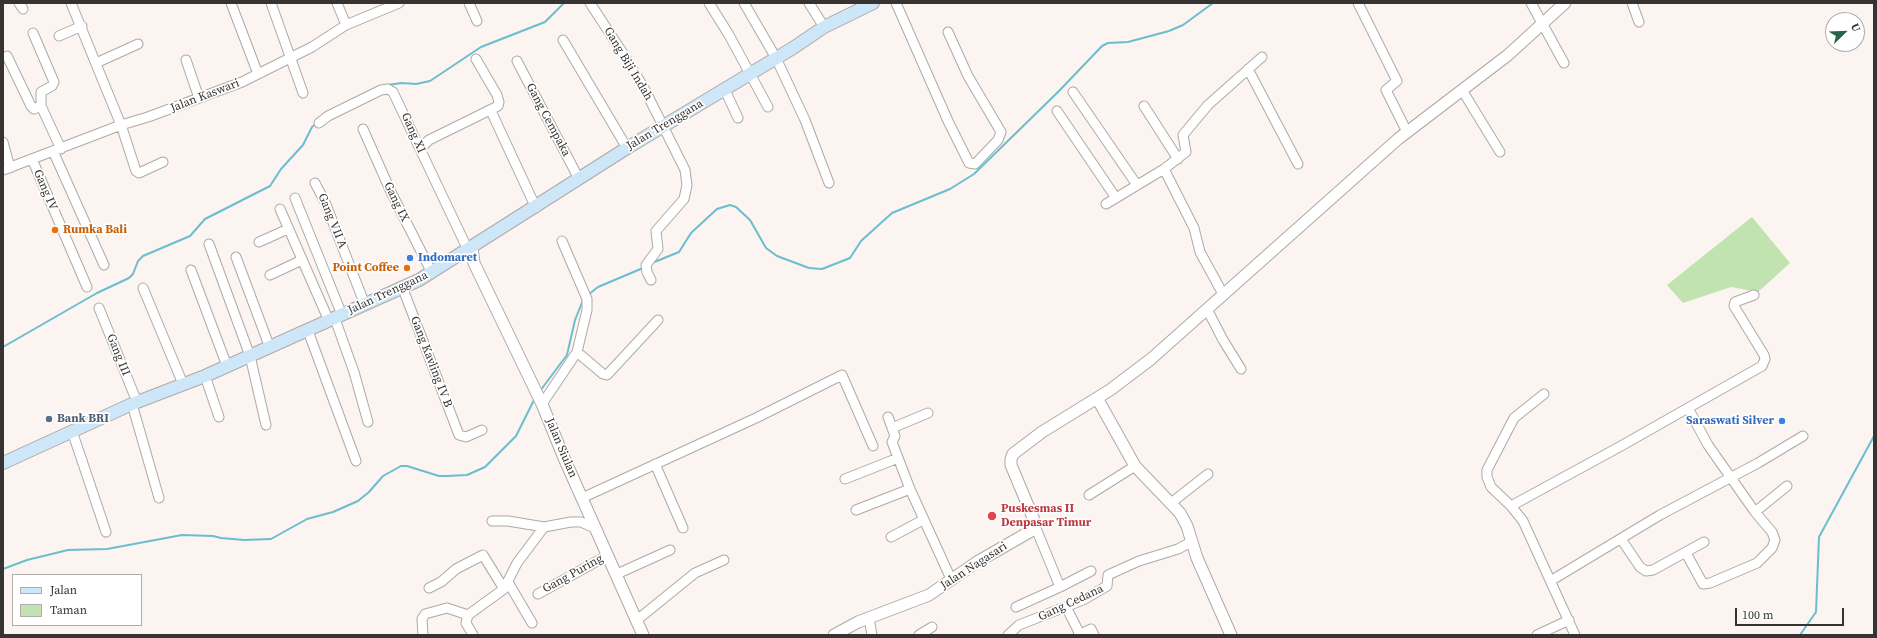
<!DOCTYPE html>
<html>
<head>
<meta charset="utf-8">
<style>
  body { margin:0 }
  #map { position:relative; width:1877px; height:638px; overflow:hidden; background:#fbf4f1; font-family:"Source Serif 4",serif }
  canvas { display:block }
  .frame { position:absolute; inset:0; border:4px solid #363332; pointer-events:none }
  .legend { position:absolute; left:12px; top:574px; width:130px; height:52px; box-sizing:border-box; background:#fff; border:1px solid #afadad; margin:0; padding:5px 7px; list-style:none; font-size:12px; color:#363332 }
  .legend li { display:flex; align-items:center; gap:8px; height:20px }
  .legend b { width:20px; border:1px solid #afadad }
  .north { position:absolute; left:1825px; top:12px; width:40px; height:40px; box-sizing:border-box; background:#fff; border:1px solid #afadad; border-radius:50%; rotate:67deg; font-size:11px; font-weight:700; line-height:16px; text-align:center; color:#363332 }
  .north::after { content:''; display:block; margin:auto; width:14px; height:18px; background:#28634d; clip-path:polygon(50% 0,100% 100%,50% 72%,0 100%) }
  .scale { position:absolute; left:1735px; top:608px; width:109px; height:18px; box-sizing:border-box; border:2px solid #363332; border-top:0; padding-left:5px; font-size:12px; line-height:14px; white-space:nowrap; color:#363332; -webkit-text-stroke:3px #fff; paint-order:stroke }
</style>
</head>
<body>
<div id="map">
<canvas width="1877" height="638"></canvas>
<div class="frame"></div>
<ul class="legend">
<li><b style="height:5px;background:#cde7f8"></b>Jalan</li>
<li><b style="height:11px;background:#c0e3af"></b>Taman</li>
</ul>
<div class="north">U</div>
<div class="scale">100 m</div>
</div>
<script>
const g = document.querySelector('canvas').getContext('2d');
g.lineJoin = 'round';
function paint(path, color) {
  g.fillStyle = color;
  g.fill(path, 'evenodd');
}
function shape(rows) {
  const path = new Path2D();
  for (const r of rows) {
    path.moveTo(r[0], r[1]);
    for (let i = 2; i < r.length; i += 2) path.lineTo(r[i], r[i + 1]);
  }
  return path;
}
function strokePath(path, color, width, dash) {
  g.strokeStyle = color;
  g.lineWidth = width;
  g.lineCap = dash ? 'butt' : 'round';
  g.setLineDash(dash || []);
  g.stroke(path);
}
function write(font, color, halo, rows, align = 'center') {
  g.font = font + ' "Source Serif 4",serif';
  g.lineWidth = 3.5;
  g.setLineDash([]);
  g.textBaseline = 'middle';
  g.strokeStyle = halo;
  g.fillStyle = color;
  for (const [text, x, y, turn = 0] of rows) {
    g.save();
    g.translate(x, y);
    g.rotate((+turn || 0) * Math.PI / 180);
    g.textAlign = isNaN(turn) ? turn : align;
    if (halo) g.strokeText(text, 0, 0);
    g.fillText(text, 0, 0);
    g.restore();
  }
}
const green = shape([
  [1752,217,1790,263,1758,292,1731,287,1683,303,1667,285]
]);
const stream = shape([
  [387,85,402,83,416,84,430,81,481,47,545,22,564,3],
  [652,263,679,252,691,233,717,209,730,205,736,207,750,220,766,248,777,256,809,268,822,269,850,258,861,241,892,213,950,189,974,174,1059,91,1102,46,1108,43,1128,42,1169,31,1183,25,1213,3],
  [588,295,598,287,643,268],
  [3,347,97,293,129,278,133,274,138,261,143,256,190,236,205,219,270,186,281,169,303,145,312,127,317,123],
  [540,391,567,355,575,320,583,300],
  [3,569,27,560,68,550,107,549,182,535,213,536,221,538,244,540,271,539,307,519,333,512,358,501,369,492,383,476,401,466,407,466,439,476,447,476,467,475,485,467,516,436,535,398],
  [1800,635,1816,612,1819,537,1874,436]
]);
const minor = shape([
  [19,3,23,9],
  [71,3,121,125,136,171,139,173,163,162],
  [231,3,258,74],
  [271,3,303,93],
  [337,3,346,25],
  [469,3,477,21],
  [590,3,624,55,644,88,685,170,687,185,684,199,656,231,658,249,646,265,647,272,651,280],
  [709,3,729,35,768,107],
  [744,3,776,58,805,120,829,183],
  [809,3,824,27],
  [896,3,948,121,969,163,975,164,998,140,1001,132,968,76,948,32],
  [1358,3,1397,81,1386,90,1407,132],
  [1531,3,1564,63],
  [1632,3,1639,22],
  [33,33,54,82,52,86,41,92,41,106,61,149],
  [59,36,82,26],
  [563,40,627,148],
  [7,56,31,106,34,109,41,106],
  [186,60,199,98],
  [517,61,579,179],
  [96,63,138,44],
  [1248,69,1298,164],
  [724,88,738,118],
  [1462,90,1500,152],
  [1073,92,1137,185],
  [1144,106,1178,159],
  [491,111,536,208],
  [1057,111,1116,198],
  [319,123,328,116,381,90,388,89,393,92,468,250],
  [363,129,391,192,432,273],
  [3,142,10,168],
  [421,148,429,140,498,106,499,102,497,95,476,59],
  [53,151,104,265],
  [32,159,87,287],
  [3,170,121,125,148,117,242,82,312,47,346,25,399,3],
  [315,183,325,202,365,305],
  [295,198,342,315],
  [1106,204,1164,169],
  [280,209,329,321],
  [562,241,587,299,587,310,577,352],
  [259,242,288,229],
  [209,244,250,356,266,425],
  [236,257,270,348],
  [191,270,227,366],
  [270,275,302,260],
  [143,288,183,384],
  [403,289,459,435,466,437,482,430],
  [1223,294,1200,252,1194,228,1164,169,1186,152,1183,135,1208,105,1262,57],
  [99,308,137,402],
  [1207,309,1223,340,1241,369],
  [335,319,354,372,368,422],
  [308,331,356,461],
  [205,376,219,417],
  [1544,394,1514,418,1487,470,1487,477,1491,487,1511,506,1523,521,1575,635],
  [132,404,159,498],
  [542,404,577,352,603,374,607,375,658,320],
  [1688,408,1708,445,1755,512,1787,486],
  [888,417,895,436,892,442,910,489,951,579],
  [892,428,928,413],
  [72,431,106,532],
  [655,464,683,528],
  [845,479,898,458],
  [1089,495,1135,466],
  [582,498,756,418,842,375,873,446],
  [1171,503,1208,474],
  [1511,506,1621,446,1762,366,1765,359,1764,355,1734,306,1735,302,1754,295],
  [856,510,910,489],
  [492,521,508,521,544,527],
  [1035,526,1060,587,1091,571],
  [891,537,923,520],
  [1621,539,1640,567,1646,571,1653,570,1704,542],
  [1686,553,1703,584,1710,583,1757,563,1772,548,1775,540,1772,532,1755,512],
  [617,574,670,550],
  [1552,580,1660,515,1758,463,1803,436],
  [508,582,532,623],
  [429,588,441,582,456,569,483,555,504,589,517,563,544,527,571,522,581,522,595,528],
  [538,594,608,555],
  [1016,607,1060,587],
  [1066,607,1080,634],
  [468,615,466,623,473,635],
  [869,618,872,635],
  [637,620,695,573,724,560],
  [423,635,422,619,425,614,447,608,468,615,504,589],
  [919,635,932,627],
  [1008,635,1019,625,1083,600,1107,586,1108,575,1139,561,1178,549,1191,542],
  [1078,635,1091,629,1094,635],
  [1537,635,1569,620]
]);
const tertiary = shape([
  [472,248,474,263,542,404,564,458,643,635],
  [1097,398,1135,466,1180,513,1187,526,1197,558,1231,635],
  [834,635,858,622,929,595,977,562,1031,531,1035,526,1034,520,1011,465,1011,459,1013,454,1042,432,1110,390,1151,359,1398,139,1508,55,1565,3]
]);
const secondary = shape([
  [3,463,132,404,205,376,419,280,627,148,793,48,824,27,873,3]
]);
const markers = [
  [55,230,4,"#e8710a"],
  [410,258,4,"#3f7fe0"],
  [407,268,4,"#e8710a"],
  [49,419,4,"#5c6f8a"],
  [1782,421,4,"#3f7fe0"],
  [992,516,5,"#e0444e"]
];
const streetNames = [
  ["Gang Biji Indah",628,64,59],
  ["Jalan Kaswari",205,96,-21],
  ["Gang Cempaka",548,120,62],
  ["Jalan Trenggana",665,125,-31],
  ["Gang XI",413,133,66],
  ["Gang IV",45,190,67],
  ["Gang IX",396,202,64],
  ["Gang VII A",332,221,68],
  ["Jalan Trenggana",388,293,-25],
  ["Gang III",118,355,68],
  ["Gang Kavling IV B",431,362,69],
  ["Jalan Siulan",561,448,67],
  ["Jalan Nagasari",974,566,-33],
  ["Gang Puring",573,574,-29],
  ["Gang Cedana",1071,603,-25]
];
const foodNames = [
  ["Rumka Bali",63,230],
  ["Point Coffee",399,268,"right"]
];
const shopNames = [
  ["Indomaret",418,258],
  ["Saraswati Silver",1774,421,"right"]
];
const serviceNames = [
  ["Bank BRI",57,419]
];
const healthNames = [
  ["Puskesmas II",1001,509],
  ["Denpasar Timur",1001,523]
];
paint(green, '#c0e3af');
strokePath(stream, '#6bbdd0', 2);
strokePath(minor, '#afa9a6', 11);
strokePath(tertiary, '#afa9a6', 13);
strokePath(secondary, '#afa9a6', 14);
strokePath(minor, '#fff', 9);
strokePath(tertiary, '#fff', 11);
strokePath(secondary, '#cde7f8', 12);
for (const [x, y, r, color] of markers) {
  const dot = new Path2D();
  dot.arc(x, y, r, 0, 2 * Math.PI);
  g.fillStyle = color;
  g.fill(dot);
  strokePath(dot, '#fff', 1.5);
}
write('12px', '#363332', '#fff', streetNames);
write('bold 12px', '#c56008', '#fff', foodNames, 'left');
write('bold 12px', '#366cbe', '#fff', shopNames, 'left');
write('bold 12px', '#4e5e75', '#fff', serviceNames, 'left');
write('bold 12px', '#be3a42', '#fff', healthNames, 'left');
</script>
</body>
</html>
